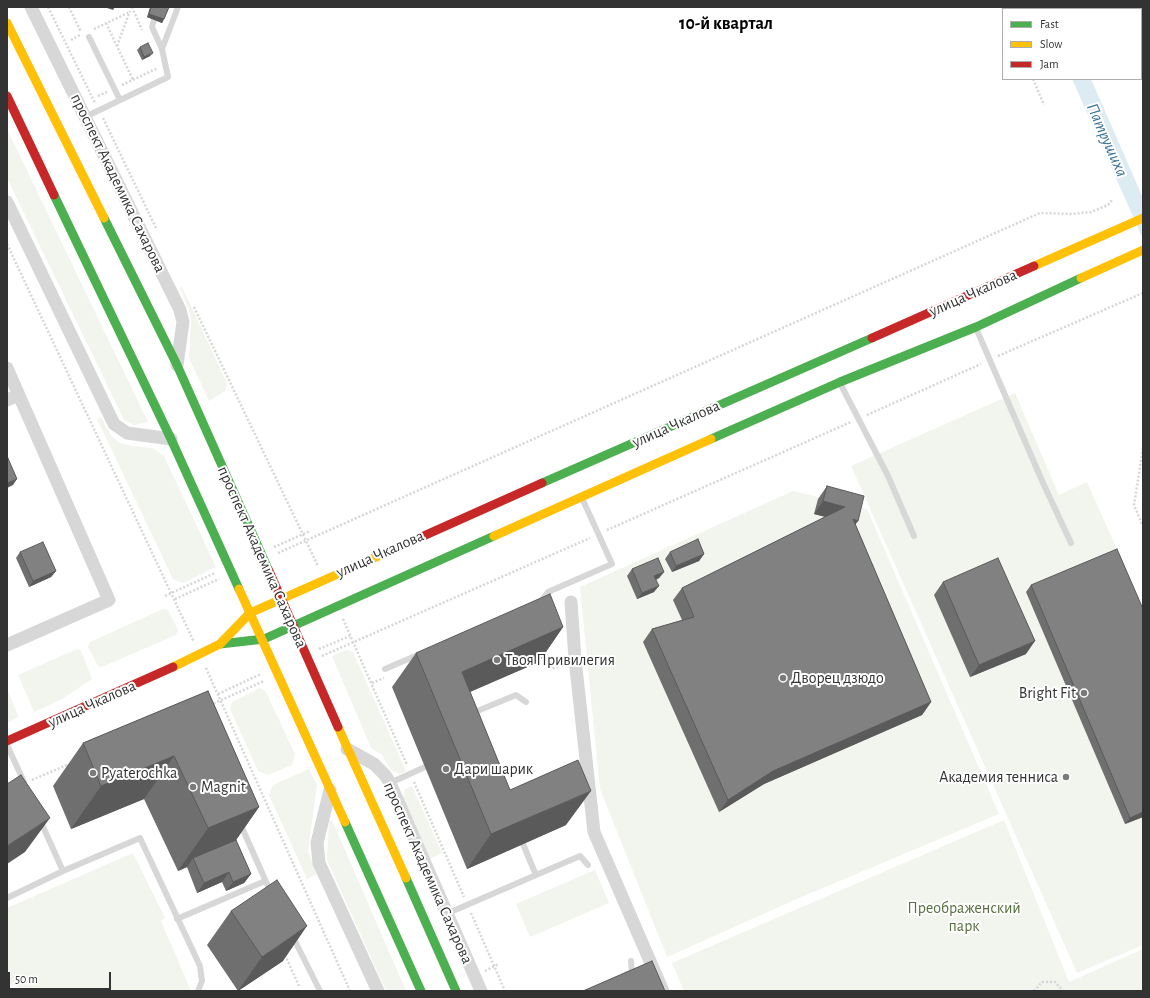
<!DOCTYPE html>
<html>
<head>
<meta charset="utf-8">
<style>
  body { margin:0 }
  #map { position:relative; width:1150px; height:998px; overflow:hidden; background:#fff; font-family:"Alegreya Sans",sans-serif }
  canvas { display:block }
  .frame { position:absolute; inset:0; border:8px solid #333; pointer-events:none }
  .legend { position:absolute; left:1002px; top:8px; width:140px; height:72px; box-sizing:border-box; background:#fff; border:1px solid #adadad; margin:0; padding:5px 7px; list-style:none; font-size:12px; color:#333 }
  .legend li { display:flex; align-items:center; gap:8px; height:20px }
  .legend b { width:20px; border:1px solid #adadad }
  .scale { position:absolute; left:8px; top:972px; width:103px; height:18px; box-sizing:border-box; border:2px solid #333; border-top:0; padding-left:5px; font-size:12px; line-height:14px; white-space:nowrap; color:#333; -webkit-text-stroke:3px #fff; paint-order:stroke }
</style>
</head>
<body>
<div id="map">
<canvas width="1150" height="998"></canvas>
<div class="frame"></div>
<ul class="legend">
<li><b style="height:5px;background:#4caf50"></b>Fast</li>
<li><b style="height:5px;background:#ffc107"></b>Slow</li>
<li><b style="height:5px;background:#c62828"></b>Jam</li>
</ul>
<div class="scale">50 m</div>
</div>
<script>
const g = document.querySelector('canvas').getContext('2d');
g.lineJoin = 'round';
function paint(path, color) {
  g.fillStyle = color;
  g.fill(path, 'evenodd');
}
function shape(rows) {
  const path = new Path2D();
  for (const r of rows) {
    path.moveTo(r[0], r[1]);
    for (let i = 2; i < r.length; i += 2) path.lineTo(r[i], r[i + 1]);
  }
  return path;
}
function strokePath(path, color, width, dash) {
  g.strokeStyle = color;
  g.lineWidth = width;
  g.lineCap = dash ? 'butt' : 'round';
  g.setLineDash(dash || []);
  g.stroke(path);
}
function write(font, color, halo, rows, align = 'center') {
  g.font = font + ' "Alegreya Sans",sans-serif';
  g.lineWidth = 4;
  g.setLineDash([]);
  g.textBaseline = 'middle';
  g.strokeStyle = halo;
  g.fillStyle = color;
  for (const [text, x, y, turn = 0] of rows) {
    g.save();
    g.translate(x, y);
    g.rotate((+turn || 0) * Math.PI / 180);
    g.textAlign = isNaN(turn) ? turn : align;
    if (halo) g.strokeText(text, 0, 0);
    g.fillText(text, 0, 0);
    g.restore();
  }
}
const green = shape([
  [7,129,148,422,134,425,124,420,7,178],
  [180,287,182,287,227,383,225,391,209,401,189,358,191,321,189,310],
  [1015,393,1059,495,1087,482,1143,608,1143,945,1077,973,851,466],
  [101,417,112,437,120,443,132,446,153,448,164,456,216,567,183,583,173,579,97,419],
  [793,491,867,509,999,814,799,898,667,957,600,789,580,587],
  [163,609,168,610,178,630,176,635,102,667,98,666,88,647,90,642],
  [77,649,81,651,92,679,62,699,34,712,18,675],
  [347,650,353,652,406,771,400,774,391,770,382,755,371,748,332,656],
  [260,688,266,692,295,754,292,765,268,775,258,771,230,709,232,702],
  [7,689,19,717,7,723],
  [309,769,317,785,308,851,317,874,307,879,269,795,273,785],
  [412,786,442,853,429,859,403,797,405,789],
  [332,820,406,991,386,991,327,860,329,821],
  [1004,820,1069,982,1143,949,1143,991,684,991,672,963],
  [133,853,165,918,161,921,191,991,29,991,7,983,7,908],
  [595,870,609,903,530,937,516,904]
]);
const water = shape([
  [1072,79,1091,79,1143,198,1143,239]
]);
const path = shape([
  [48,7,95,103],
  [69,7,81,32],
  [132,7,142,30],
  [1002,7,1003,9],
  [106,23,133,80],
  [94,29,130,12],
  [71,40,80,35],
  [117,46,130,11],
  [1033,79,1044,105],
  [122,85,158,68],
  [98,96,107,92],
  [103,118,156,228],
  [7,244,194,642],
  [194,307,318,566],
  [998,356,1143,293],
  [867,415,981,364],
  [1143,448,1134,505,1143,526],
  [607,530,851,422],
  [274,547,310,531],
  [278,553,1040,213,1072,214,1091,212,1108,205,1113,199],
  [165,596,215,573],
  [175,599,219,579],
  [343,619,407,765],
  [319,649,350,636],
  [545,651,552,669,563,664],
  [322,656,590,538],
  [206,668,350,991],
  [372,683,384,678],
  [218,694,261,674],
  [210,705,264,681],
  [32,780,69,764],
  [414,782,464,897],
  [471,913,505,991],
  [285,955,299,986],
  [485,971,499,964],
  [1034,991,1042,982,1055,982,1063,991]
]);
const lane = shape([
  [89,37,120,100],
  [162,49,178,7],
  [85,117,168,77,162,49,152,27,154,20],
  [976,328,1043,483,1071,543],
  [840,383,888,476,914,536],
  [540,603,548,592,612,564,582,498],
  [385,669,420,654],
  [473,716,475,712,516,695,526,702],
  [7,745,24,782],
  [390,783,425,767],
  [40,820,63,871],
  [240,823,271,893],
  [523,844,536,875],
  [7,898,63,871,140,838,200,966,202,981,198,991],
  [446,914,580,856,588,865],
  [177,919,265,881],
  [292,935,320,991],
  [627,974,632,973,631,961]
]);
const street = shape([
  [31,7,180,310,183,322,177,365],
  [7,202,114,424,127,433,171,439],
  [7,368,109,600,7,645],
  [7,400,19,395],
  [571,602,575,659,594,832,663,991],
  [347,749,374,764,385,775,390,783,481,991],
  [330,790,317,843,319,863,378,991]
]);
const fast = shape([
  [54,195,171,439,239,589],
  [104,218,177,365,269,571],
  [711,439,840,382,976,327,1081,278],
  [542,483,872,338],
  [220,644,264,639,494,536],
  [345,822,421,991],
  [406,878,456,991]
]);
const slow = shape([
  [7,23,104,218],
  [1034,266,1143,218],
  [1081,278,1143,250],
  [494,536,711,439],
  [239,589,345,822],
  [173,667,220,644,250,613,410,542],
  [338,727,406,878]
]);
const jam = shape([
  [7,96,54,195],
  [872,338,1034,266],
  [410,542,542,483],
  [269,571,338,727],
  [7,741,173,667]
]);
const wall = shape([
  [150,7,169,7,164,19,162,23,147,17],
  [140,47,150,56,142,60,137,50],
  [827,486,858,521,855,524,931,702,922,715,764,784,719,812,643,642,652,629,682,620,673,600,682,588,825,517,814,514,818,499],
  [20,552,56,571,51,577,29,587,16,558],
  [670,552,704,554,699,561,672,572,665,559],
  [632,569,664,572,659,578,656,580,654,592,637,599,627,576],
  [943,582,1026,654,970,677,934,595],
  [1031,585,1143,609,1143,817,1125,824,1026,592],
  [563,627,539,662,470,692,510,790,566,825,467,869,392,687,416,653],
  [208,691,259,807,236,840,251,874,244,883,226,891,222,882,197,893,187,867,178,871,144,799,71,829,53,786,83,743],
  [231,911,283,961,238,991,207,945]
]);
const shadedWall = shape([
  [104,7,115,7,113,10],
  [149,14,164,19,162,23,147,17],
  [153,53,150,56,142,60,144,57],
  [17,479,13,485,7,488,7,483],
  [823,501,845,507,836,519,814,514],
  [853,519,858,521,849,533],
  [704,554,699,561,672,572,676,566],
  [56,571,51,577,29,587,33,581],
  [664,572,659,578,650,582,654,576],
  [659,586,654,592,637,599,642,593],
  [563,627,539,662,437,706,462,672],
  [1035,641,1026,654,970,677,979,665],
  [931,702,922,715,764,784,719,812,728,800,773,771],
  [174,756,144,799,71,829,101,786],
  [591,791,566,825,467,869,491,834],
  [259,807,229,850,193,858,187,867,178,871,208,828],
  [1143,812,1143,817,1125,824,1130,818],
  [50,818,25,852,7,864,7,846],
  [229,872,222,882,197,893,204,883],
  [251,874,244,883,226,891,233,882],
  [307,926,283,961,238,991,262,957]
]);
const building = shape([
  [151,7,169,7,164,19,149,14,151,7],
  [148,43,153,53,144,57,140,47,148,43],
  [7,456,17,479,7,483,7,456],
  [827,486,864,496,858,521,853,519,931,702,773,771,728,800,652,629,694,617,682,588,845,507,823,501,827,486],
  [698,539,704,554,676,566,670,552,698,539],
  [43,542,56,571,33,581,20,552,43,542],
  [1117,549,1143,609,1143,812,1130,818,1031,585,1117,549],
  [658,558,664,572,654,576,659,586,642,593,632,569,658,558],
  [998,558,1035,641,979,665,943,582,998,558],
  [550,594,563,627,462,672,510,790,578,760,591,791,491,834,416,653,550,594],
  [208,691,259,807,208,828,174,756,101,786,83,743,208,691],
  [21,775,50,818,7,846,7,784,21,775],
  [236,840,251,874,233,882,229,872,204,883,193,858,236,840],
  [277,880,307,926,262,957,231,911,277,880],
  [652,961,665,991,583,991,652,961]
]);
const markers = [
  [497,660,4,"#7a7a7a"],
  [783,678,4,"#7a7a7a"],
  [1084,693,4,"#7a7a7a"],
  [446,769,4,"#7a7a7a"],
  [93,773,4,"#7a7a7a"],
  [1066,777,4,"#7a7a7a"],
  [193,787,4,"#7a7a7a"]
];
const streetNames = [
  ["проспект Академика Сахарова",118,183,64],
  ["улица Чкалова",973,293,-24],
  ["улица Чкалова",676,424,-24],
  ["улица Чкалова",380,554,-24],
  ["проспект Академика Сахарова",262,557,66],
  ["улица Чкалова",92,704,-24],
  ["проспект Академика Сахарова",428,873,66]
];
const poiNames = [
  ["Твоя Привилегия",505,660],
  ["Дворец дзюдо",791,678],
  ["Bright Fit",1076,693,"right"],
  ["Дари шарик",454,769],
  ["Pyaterochka",101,773],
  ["Академия тенниса",1058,777,"right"],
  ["Magnit",201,787]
];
const parkNames = [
  ["Преображенский",964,908],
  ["парк",964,926]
];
const waterNames = [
  ["Патрушиха",1107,140,66]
];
const quarterNames = [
  ["10-й квартал",726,24]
];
paint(green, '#f1f5ed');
paint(water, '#ddebf3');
strokePath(path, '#d6d6d6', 2.5, [2, 2]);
strokePath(lane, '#d7d7d7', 6);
strokePath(street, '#d7d7d7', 13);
strokePath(fast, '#4caf50', 9);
strokePath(slow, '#ffc107', 9);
strokePath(jam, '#c62828', 9);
paint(wall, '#6f6f6f');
paint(shadedWall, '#5a5a5a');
paint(building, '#818181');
strokePath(building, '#5a5a5a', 1);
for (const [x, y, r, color] of markers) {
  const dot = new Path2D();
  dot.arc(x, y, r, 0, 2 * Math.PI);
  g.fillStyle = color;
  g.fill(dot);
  strokePath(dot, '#fff', 1.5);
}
write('16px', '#333', '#fff', streetNames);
write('16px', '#333', '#fff', poiNames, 'left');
write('16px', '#56703f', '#fff', parkNames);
write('italic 17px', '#3f7597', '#fff', waterNames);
write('bold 18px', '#000', '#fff', quarterNames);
</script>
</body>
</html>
